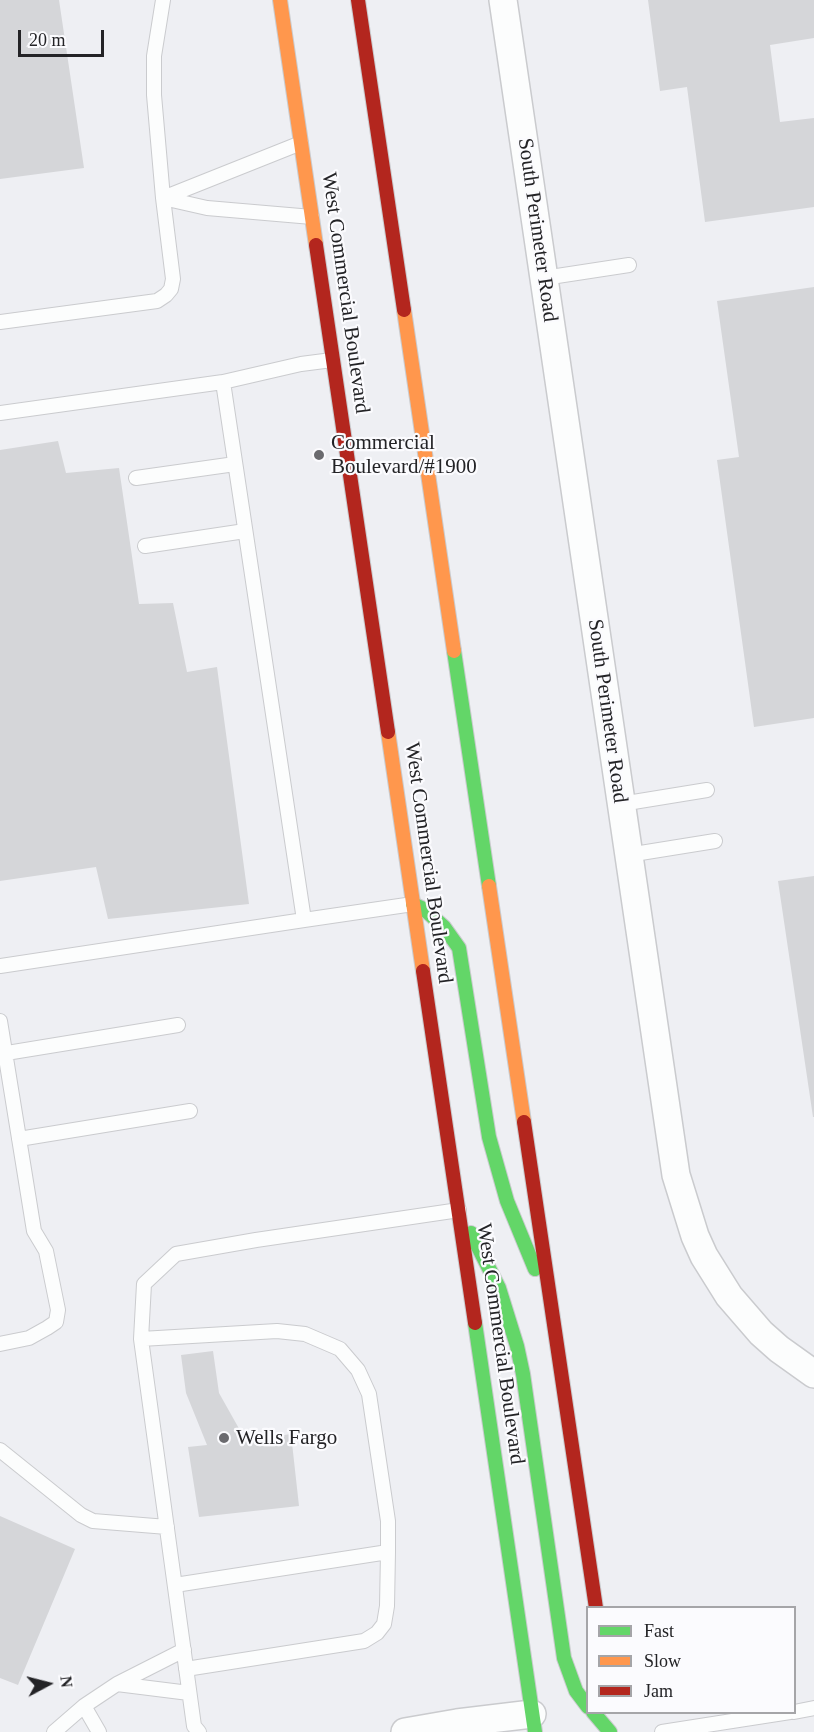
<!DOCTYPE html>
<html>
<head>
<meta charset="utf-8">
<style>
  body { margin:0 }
  #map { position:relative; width:814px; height:1732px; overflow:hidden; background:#eeeff3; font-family:Georgia,serif }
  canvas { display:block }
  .legend { position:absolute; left:586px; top:1606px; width:210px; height:108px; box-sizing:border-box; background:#fbfbfe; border:2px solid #a5a5a8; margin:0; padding:8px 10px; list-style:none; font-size:18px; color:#232326 }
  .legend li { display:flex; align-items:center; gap:12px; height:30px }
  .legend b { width:30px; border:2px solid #a5a5a8 }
  .north { position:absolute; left:18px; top:1654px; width:60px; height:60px; -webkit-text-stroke:4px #fbfbfe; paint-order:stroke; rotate:83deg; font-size:16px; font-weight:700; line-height:24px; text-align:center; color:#232326 }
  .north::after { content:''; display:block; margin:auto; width:21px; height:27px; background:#232326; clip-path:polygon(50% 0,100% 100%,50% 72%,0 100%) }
  .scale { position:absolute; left:18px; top:30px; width:86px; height:27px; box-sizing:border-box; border:3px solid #232326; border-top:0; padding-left:8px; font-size:18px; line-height:21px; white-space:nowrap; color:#232326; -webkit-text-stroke:4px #fbfbfe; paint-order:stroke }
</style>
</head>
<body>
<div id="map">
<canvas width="814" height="1732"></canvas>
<ul class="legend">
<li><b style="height:8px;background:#63d668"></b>Fast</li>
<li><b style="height:8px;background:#ff974d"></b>Slow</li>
<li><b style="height:8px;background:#b3261e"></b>Jam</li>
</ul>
<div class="north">N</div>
<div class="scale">20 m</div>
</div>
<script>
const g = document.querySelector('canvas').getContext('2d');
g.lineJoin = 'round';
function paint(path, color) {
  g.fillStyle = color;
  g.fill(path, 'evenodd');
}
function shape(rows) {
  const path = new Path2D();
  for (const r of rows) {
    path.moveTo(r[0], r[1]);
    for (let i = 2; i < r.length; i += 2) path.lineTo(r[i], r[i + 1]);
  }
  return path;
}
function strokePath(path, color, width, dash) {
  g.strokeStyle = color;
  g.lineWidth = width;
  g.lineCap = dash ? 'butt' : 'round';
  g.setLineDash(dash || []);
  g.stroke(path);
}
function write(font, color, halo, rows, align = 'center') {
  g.font = font + ' Georgia,serif';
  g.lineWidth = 4.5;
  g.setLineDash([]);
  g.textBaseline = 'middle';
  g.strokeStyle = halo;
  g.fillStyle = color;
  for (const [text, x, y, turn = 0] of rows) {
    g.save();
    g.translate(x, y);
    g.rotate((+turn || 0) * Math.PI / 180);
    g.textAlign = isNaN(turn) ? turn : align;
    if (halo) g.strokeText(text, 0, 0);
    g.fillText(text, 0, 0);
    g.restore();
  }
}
const building = shape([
  [0,0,59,0,84,168,0,179],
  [648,0,814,0,814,38,770,45,780,122,814,118,814,207,705,222,687,87,660,91],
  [814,287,814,718,754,727,717,460,739,457,717,301],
  [58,441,66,473,119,468,139,604,173,603,187,672,217,667,249,904,108,919,96,867,0,881,0,450],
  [814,876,814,1117,813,1117,778,881],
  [213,1351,219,1393,246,1441,291,1434,299,1506,199,1517,188,1447,207,1445,186,1393,181,1355],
  [0,1516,75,1549,18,1685,0,1678]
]);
const lane = shape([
  [301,143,163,198,207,208,312,217],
  [544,278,629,265],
  [0,322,157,301,166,295,171,289,173,279,163,198,154,95,154,56,163,0],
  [223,382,304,920,413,904],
  [0,413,223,382,301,364,332,360],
  [136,478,235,464],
  [145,546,245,531],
  [621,804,707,790],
  [628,855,715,841],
  [0,966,304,920],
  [0,1021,34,1231,46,1251,58,1310,56,1322,47,1328,29,1338,0,1344],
  [0,1054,178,1025],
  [19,1139,190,1111],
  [141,1339,277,1331,305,1334,340,1349,358,1370,369,1394,388,1521,388,1552,175,1585],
  [0,1450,81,1515,93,1521,167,1527],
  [184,1650,117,1684,189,1693],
  [186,1669,364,1641,377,1633,384,1624,387,1606,388,1552],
  [84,1706,99,1732],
  [794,1712,814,1708],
  [54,1732,84,1706,117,1684],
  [199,1732,194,1726,141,1339,144,1284,176,1254,256,1240,459,1210],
  [662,1732,790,1712]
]);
const street = shape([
  [503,0,676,1175,695,1236,704,1256,729,1296,761,1333,779,1349,814,1374],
  [405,1732,457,1723,532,1714]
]);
const fast = shape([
  [454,651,489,886],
  [413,904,424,909,444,927,459,948,489,1137,507,1201,535,1269],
  [471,1233,499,1288,517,1346,523,1374,564,1658,576,1691,588,1707],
  [475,1323,535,1732],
  [593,1712,610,1732]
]);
const slow = shape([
  [280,0,316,245],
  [404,310,454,651],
  [388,732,423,971],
  [489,886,524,1122]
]);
const jam = shape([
  [358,0,404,310],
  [316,245,388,732],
  [423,971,475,1323],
  [524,1122,596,1608]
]);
const markers = [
  [319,455,6,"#6a6a6e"],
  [224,1438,6,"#6a6a6e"]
];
const streetNames = [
  ["South Perimeter Road",537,230,82],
  ["West Commercial Boulevard",345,293,82],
  ["South Perimeter Road",607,711,82],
  ["West Commercial Boulevard",428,863,82],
  ["West Commercial Boulevard",500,1344,82]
];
const poiNames = [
  ["Commercial",331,443],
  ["Boulevard/#1900",331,467],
  ["Wells Fargo",236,1438]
];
paint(building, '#d5d6d9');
strokePath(lane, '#cacbce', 16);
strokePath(street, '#cacbce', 30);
strokePath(fast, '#cacbce', 16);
strokePath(slow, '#cacbce', 16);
strokePath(jam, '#cacbce', 16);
strokePath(lane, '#fcfdfd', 14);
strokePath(street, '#fcfdfd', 27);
strokePath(fast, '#63d668', 14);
strokePath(slow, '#ff974d', 14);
strokePath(jam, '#b3261e', 14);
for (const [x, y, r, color] of markers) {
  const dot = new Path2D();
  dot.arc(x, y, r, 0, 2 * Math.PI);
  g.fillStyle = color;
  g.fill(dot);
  strokePath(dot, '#fbfbfe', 2);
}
write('21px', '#232326', '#fbfbfe', streetNames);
write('21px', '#232326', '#fbfbfe', poiNames, 'left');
</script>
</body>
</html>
